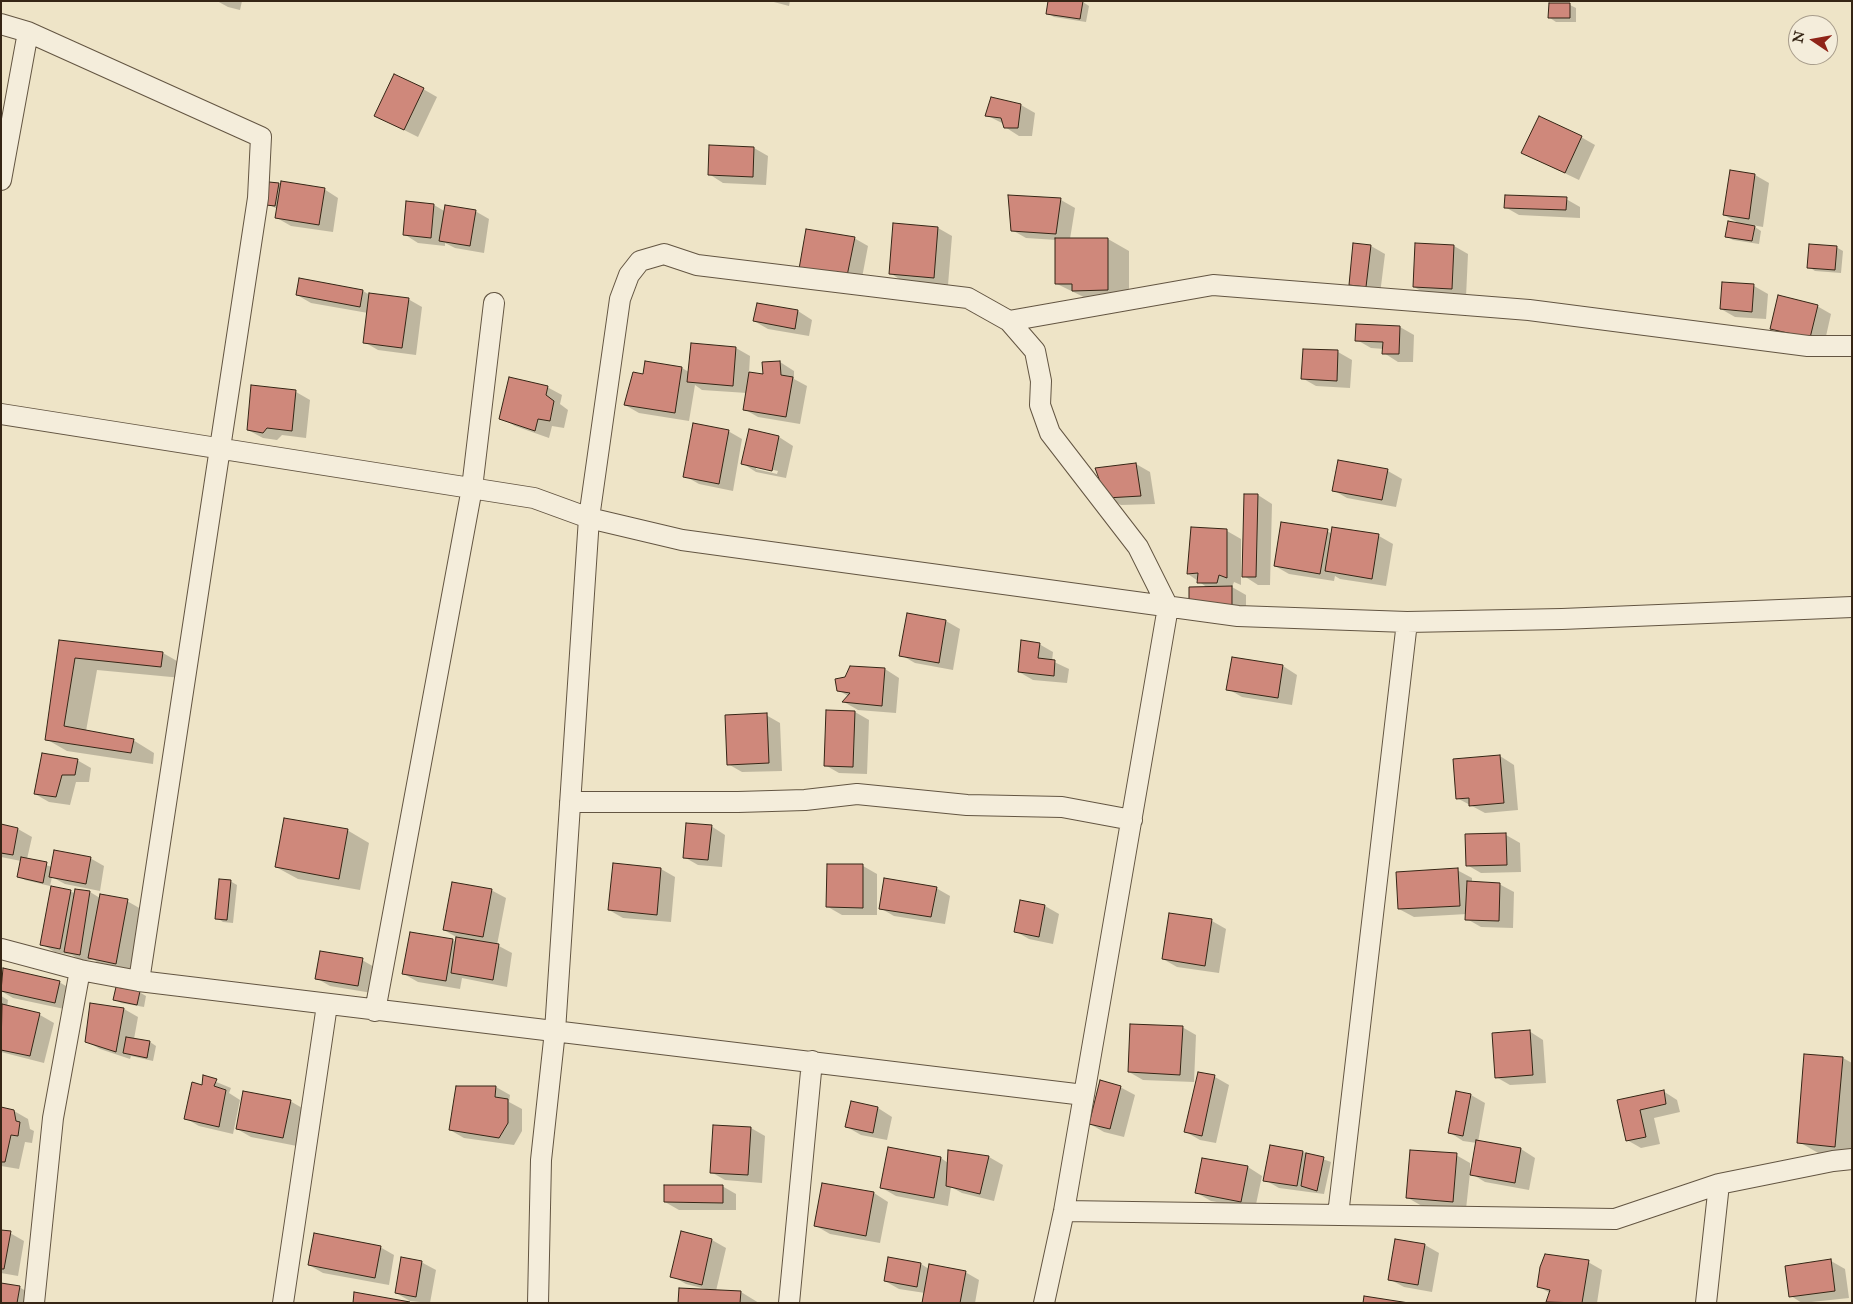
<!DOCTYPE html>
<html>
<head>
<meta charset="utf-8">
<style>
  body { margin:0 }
  #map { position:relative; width:1853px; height:1304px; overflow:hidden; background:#eee4c7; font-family:"IM FELL Great Primer",serif }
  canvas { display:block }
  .frame { position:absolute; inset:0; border:2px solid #352515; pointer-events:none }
  .north { position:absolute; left:1788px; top:15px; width:50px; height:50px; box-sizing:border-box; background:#f4eddb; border:1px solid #a89d8c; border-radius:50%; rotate:282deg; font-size:14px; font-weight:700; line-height:20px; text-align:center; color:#352515 }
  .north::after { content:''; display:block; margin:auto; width:18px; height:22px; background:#8f2418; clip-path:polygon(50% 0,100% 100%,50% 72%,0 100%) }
</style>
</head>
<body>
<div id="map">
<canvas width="1853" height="1304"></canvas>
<div class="frame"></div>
<div class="north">N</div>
</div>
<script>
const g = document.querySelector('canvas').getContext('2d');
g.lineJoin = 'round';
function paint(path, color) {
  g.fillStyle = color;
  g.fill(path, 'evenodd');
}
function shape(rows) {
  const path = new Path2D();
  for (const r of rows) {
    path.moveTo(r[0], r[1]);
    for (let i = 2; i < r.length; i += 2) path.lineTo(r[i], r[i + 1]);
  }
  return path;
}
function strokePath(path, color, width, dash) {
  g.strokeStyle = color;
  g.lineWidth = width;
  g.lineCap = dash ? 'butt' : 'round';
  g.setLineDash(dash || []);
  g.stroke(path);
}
const shadow = shape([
  [217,1,242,1,240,10,228,7],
  [770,1,790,1,789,6],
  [1083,2,1089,6,1086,22,1054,17,1047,13],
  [1570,5,1576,8,1576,22,1556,22,1550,18],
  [423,89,437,97,418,137,390,123],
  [1021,105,1035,113,1032,136,1019,136,1005,127,1004,124,986,115],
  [1581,137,1595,145,1579,180,1537,160],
  [754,148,768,156,766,185,723,183,709,174],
  [1731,171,1755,175,1769,183,1763,227,1752,225,1761,231,1759,244,1733,240,1726,236,1740,224,1724,215],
  [279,184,324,189,338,198,333,232,291,226,277,218,278,209,267,204],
  [1009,196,1061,200,1075,208,1070,239,1108,239,1129,251,1129,302,1094,302,1057,284,1057,240,1026,238,1012,230],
  [1566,199,1580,207,1580,218,1519,215,1505,207],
  [434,205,446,212,475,211,489,219,484,253,455,248,445,243,445,246,418,243,404,234],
  [938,228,952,236,948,285,904,282,890,273],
  [854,238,868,246,861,283,815,276],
  [1416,244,1454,246,1468,254,1466,297,1428,295,1414,287],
  [1355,245,1371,246,1385,254,1380,294,1364,293,1350,285],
  [1836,247,1843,251,1841,273,1815,271,1809,267],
  [1754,286,1768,294,1766,319,1735,317,1721,309],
  [363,291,370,295,408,299,422,307,416,355,378,350,364,342,368,313,311,303,297,295],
  [758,304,798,311,812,320,809,336,768,329,754,321],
  [1817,306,1831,314,1824,345,1785,336,1771,328],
  [1400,327,1414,335,1413,362,1398,362,1384,353,1384,349,1371,348,1357,340],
  [692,344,736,348,750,356,749,373,764,375,780,362,794,371,794,379,807,386,800,424,758,417,744,409,747,393,702,390,695,385,689,421,639,413,625,405,644,375,646,362,682,368,689,372],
  [1338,352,1352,360,1350,388,1316,386,1302,378],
  [253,386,296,392,310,400,306,438,282,435,277,440,263,438,248,430],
  [547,387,562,395,560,404,568,410,564,428,552,426,549,438,515,426,501,418],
  [728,431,742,439,733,491,699,484,685,476],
  [750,431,779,437,793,446,786,478,756,472,742,463],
  [756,466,778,471,777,474,756,469],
  [1136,464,1150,472,1155,504,1121,505,1107,497],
  [1388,471,1402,479,1396,507,1347,498,1333,490],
  [1258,495,1272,504,1270,585,1258,585,1244,576],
  [1227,531,1241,539,1241,585,1234,582,1232,587,1246,595,1246,614,1204,615,1208,588,1188,574],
  [1327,531,1332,534,1379,536,1393,544,1386,586,1340,579,1335,576,1334,581,1289,574,1275,566],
  [946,621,960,629,953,670,915,663,901,655],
  [60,641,163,653,184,665,182,678,97,670,86,731,133,740,154,753,153,764,67,751,46,739],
  [1039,644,1053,652,1052,661,1069,669,1067,683,1033,680,1019,672],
  [1283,666,1297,675,1292,705,1242,697,1228,689],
  [850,667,885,669,899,678,896,713,858,710,844,702,848,696,838,690],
  [855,712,869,720,867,774,839,773,825,765],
  [766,715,780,723,782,771,742,772,728,764],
  [1500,756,1514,765,1518,810,1485,813,1457,798],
  [77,760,91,768,89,782,76,782,70,805,49,802,35,794],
  [1,825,18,829,32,837,27,859,52,867,90,858,104,866,100,891,65,884,52,877,50,886,25,880,18,876,21,861,1,857],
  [711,826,725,835,722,867,698,865,684,857],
  [347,830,369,843,360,890,298,879,276,867],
  [1506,835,1520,843,1521,872,1481,873,1467,865],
  [863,866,877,874,877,915,842,915,828,907],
  [661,869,675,877,671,922,623,918,609,910],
  [1457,870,1472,878,1472,883,1499,884,1514,892,1513,928,1481,927,1467,919,1467,914,1414,917,1399,909],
  [230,881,237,885,233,923,223,922,217,918],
  [52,887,75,893,76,890,90,892,100,898,127,901,141,909,130,971,103,966,94,960,80,960,72,955,55,952,41,944],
  [936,888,950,896,945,924,894,916,880,908],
  [491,890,506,898,497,945,512,953,507,987,462,978,460,989,418,982,404,974,453,940,457,943,458,938,444,930],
  [1045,906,1059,914,1053,944,1029,939,1015,931],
  [1170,914,1212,921,1226,929,1219,973,1177,967,1163,959],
  [362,960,376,968,372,993,330,986,316,978],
  [4,970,59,982,73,990,69,1010,13,998,1,991],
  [139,992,146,996,144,1007,121,1003,115,999],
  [1,996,8,1000,7,1007,40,1015,54,1023,44,1063,1,1052],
  [124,1009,138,1017,134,1039,150,1042,156,1046,153,1061,131,1056,130,1059,100,1049,86,1041],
  [1182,1027,1196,1035,1194,1082,1143,1080,1129,1072],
  [1529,1031,1543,1040,1546,1083,1510,1085,1496,1077],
  [1805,1056,1843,1058,1852,1063,1852,1158,1820,1154,1799,1142],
  [204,1077,231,1088,229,1093,240,1100,233,1134,199,1126,185,1118,203,1087],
  [1215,1077,1229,1085,1216,1143,1200,1140,1186,1132],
  [496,1087,510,1095,509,1102,522,1109,522,1131,514,1145,464,1138,450,1130],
  [1120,1087,1135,1095,1124,1137,1104,1132,1090,1124],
  [1663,1091,1677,1100,1680,1112,1654,1118,1660,1144,1641,1148,1627,1140,1619,1101],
  [1471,1095,1485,1103,1478,1142,1521,1149,1535,1158,1529,1190,1485,1182,1470,1173,1466,1209,1422,1206,1408,1198,1456,1155,1470,1163,1470,1173,1471,1173,1477,1143,1463,1141,1449,1132],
  [290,1101,304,1109,297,1146,251,1137,237,1129],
  [878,1108,892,1117,887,1140,861,1135,847,1127],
  [1,1109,14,1111,28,1119,30,1129,34,1131,32,1143,25,1142,19,1169,1,1166],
  [751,1128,765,1136,762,1183,725,1180,711,1172],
  [889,1149,941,1158,948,1163,949,1152,989,1157,1003,1165,994,1201,962,1193,951,1187,948,1206,896,1196,882,1188],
  [1303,1152,1331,1162,1324,1194,1279,1188,1265,1180],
  [1203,1159,1248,1167,1262,1176,1255,1209,1211,1201,1197,1193],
  [722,1186,736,1194,736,1210,679,1210,665,1202],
  [874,1193,888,1202,880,1243,830,1234,816,1226],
  [1,1231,10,1233,24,1241,18,1276,1,1273],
  [682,1233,712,1240,726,1248,716,1291,741,1292,759,1303,679,1303,706,1289,686,1284,672,1276],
  [1425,1245,1439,1253,1432,1292,1404,1287,1389,1279],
  [380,1247,394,1255,389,1285,323,1273,309,1265],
  [889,1259,921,1264,929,1269,965,1272,979,1280,975,1303,924,1303,925,1293,899,1289,885,1281],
  [1831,1261,1845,1269,1849,1298,1802,1303,1791,1296],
  [421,1262,436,1270,430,1303,410,1301,396,1293],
  [1588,1262,1602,1270,1597,1303,1547,1301,1550,1293,1539,1287],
  [19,1287,33,1295,32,1303,1,1303]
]);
const building = shape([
  [1048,1,1083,1,1080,19,1046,14,1048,1],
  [1549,3,1570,3,1570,18,1548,18,1549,3],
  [394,74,424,88,404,130,374,116,394,74],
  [991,97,1021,104,1018,128,1004,128,1001,118,985,116,991,97],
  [1539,116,1582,136,1565,173,1521,153,1539,116],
  [709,145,754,147,753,177,708,175,709,145],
  [1730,170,1755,174,1749,219,1723,215,1730,170],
  [281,181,325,188,319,225,275,218,281,181],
  [269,182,279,183,275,206,266,205,269,182],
  [1008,195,1061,198,1056,234,1011,231,1008,195],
  [1505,195,1567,197,1566,210,1504,208,1505,195],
  [406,201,434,204,431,238,403,235,406,201],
  [445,205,476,210,470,246,439,241,445,205],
  [1728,221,1755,226,1752,241,1725,237,1728,221],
  [893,223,938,227,934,278,889,274,893,223],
  [806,229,855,237,847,276,799,269,806,229],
  [1055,238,1108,238,1108,290,1072,291,1072,284,1055,284,1055,238],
  [1353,243,1371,245,1366,287,1349,285,1353,243],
  [1415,243,1454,245,1452,289,1413,287,1415,243],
  [1809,244,1837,246,1835,270,1807,268,1809,244],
  [299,278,363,290,360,307,296,295,299,278],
  [1722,282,1754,284,1752,312,1720,309,1722,282],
  [369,293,409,298,402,348,363,343,369,293],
  [1778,295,1818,305,1810,338,1770,329,1778,295],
  [757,303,798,310,795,329,753,321,757,303],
  [1356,324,1400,326,1399,354,1382,354,1383,342,1355,341,1356,324],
  [691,343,736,347,733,386,687,382,691,343],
  [1303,349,1338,350,1337,381,1301,379,1303,349],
  [645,361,682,367,675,413,624,405,633,372,643,374,645,361],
  [780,361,781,375,793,377,786,417,743,410,749,372,763,374,762,362,780,361],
  [509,377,548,386,546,395,554,401,550,421,538,419,535,431,499,419,509,377],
  [251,385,296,390,292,431,267,428,263,433,247,430,251,385],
  [693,423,729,430,719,484,683,477,693,423],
  [749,429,779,436,772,471,741,464,749,429],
  [1338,460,1388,469,1382,500,1332,491,1338,460],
  [1136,463,1141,496,1106,498,1095,468,1136,463],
  [1244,494,1258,494,1256,577,1242,577,1244,494],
  [1281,522,1328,529,1320,574,1274,566,1281,522],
  [1191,527,1227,529,1227,578,1219,575,1217,583,1197,583,1198,573,1187,574,1191,527],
  [1332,527,1379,534,1372,579,1325,571,1332,527],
  [1232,586,1232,607,1189,608,1189,587,1232,586],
  [907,613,946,620,939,663,899,656,907,613],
  [59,640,163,652,161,667,75,658,64,726,134,739,131,753,45,740,59,640],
  [1021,640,1040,643,1038,658,1055,660,1054,676,1018,672,1021,640],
  [1232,657,1283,665,1278,698,1226,690,1232,657],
  [850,666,885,668,882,706,842,702,850,693,837,691,835,679,845,677,850,666],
  [826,710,855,711,853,767,824,766,826,710],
  [767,713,769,763,727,765,725,715,767,713],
  [42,753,78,759,75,775,62,775,56,797,34,794,42,753],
  [1500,755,1504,803,1469,806,1469,798,1456,799,1453,759,1500,755],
  [284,818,348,829,339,879,275,867,284,818],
  [686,823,712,825,708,860,683,858,686,823],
  [1,824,18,828,13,855,1,853,1,824],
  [1506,833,1507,865,1466,866,1465,834,1506,833],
  [54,850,91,857,86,884,49,877,54,850],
  [21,857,47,862,43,883,17,877,21,857],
  [613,863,661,868,657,915,608,910,613,863],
  [827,864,863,864,863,908,826,907,827,864],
  [1458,868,1460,906,1398,909,1396,872,1458,868],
  [884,878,937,887,931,917,879,909,884,878],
  [219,879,231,880,227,920,215,919,219,879],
  [1467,881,1500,883,1499,921,1465,920,1467,881],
  [452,882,492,889,483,937,443,930,452,882],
  [51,886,71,890,60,949,40,945,51,886],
  [75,889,90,891,80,955,64,952,75,889],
  [100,894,128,899,116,964,88,958,100,894],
  [1020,900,1045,905,1039,937,1014,932,1020,900],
  [1169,913,1212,919,1205,966,1162,959,1169,913],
  [410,932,453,939,446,981,402,974,410,932],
  [456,937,499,944,493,980,451,973,456,937],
  [320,951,363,958,358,986,315,979,320,951],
  [3,968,60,981,55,1003,1,991,3,968],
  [116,987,140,991,137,1005,113,1000,116,987],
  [90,1003,124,1008,116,1052,85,1042,90,1003],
  [2,1004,40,1013,30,1056,1,1050,2,1004],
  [1130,1024,1183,1026,1180,1075,1128,1072,1130,1024],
  [1530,1030,1533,1075,1495,1078,1492,1033,1530,1030],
  [126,1037,150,1041,147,1058,123,1053,126,1037],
  [1804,1054,1843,1057,1835,1147,1797,1143,1804,1054],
  [1198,1072,1215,1075,1202,1136,1184,1132,1198,1072],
  [203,1075,217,1079,214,1086,226,1090,219,1127,184,1119,192,1082,202,1085,203,1075],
  [1100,1080,1121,1086,1110,1129,1089,1124,1100,1080],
  [456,1086,496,1086,495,1097,508,1099,508,1123,499,1138,449,1130,456,1086],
  [1664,1090,1666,1104,1640,1110,1646,1137,1626,1141,1617,1100,1664,1090],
  [243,1091,291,1100,283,1138,236,1129,243,1091],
  [1456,1091,1471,1094,1463,1136,1448,1133,1456,1091],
  [851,1101,878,1107,873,1133,845,1127,851,1101],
  [1,1107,14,1110,16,1121,20,1122,18,1136,11,1135,5,1162,1,1162,1,1107],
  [713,1125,751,1127,748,1175,710,1173,713,1125],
  [1476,1140,1521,1148,1515,1183,1470,1175,1476,1140],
  [1270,1145,1303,1151,1297,1186,1263,1181,1270,1145],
  [888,1147,941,1157,934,1198,880,1188,888,1147],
  [948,1150,989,1156,980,1194,946,1186,948,1150],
  [1410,1150,1457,1153,1453,1202,1406,1198,1410,1150],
  [1306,1153,1324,1157,1317,1191,1301,1186,1306,1153],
  [1202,1158,1248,1166,1241,1202,1195,1193,1202,1158],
  [822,1183,874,1192,866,1236,814,1226,822,1183],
  [664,1185,723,1185,723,1203,664,1202,664,1185],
  [1,1230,11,1231,4,1269,1,1269,1,1230],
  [681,1231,712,1239,702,1285,670,1277,681,1231],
  [314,1233,381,1246,375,1278,308,1265,314,1233],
  [1395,1239,1425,1244,1418,1285,1388,1280,1395,1239],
  [1545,1254,1589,1260,1582,1303,1546,1302,1550,1290,1537,1287,1540,1267,1545,1254],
  [401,1257,422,1261,416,1297,395,1293,401,1257],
  [888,1257,921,1263,917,1287,884,1281,888,1257],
  [1831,1259,1835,1291,1789,1297,1785,1266,1831,1259],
  [929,1264,966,1271,960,1303,922,1303,929,1264],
  [1,1283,20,1286,17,1303,1,1303,1,1283],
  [679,1288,741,1291,740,1303,678,1303,679,1288],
  [354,1292,410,1302,410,1303,353,1303,354,1292],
  [1364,1296,1409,1303,1363,1303,1364,1296]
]);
const street = shape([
  [1,24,28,32,261,137,258,198,139,981],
  [1,180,28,32],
  [1009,321,1213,285,1529,310,1808,346,1852,346],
  [1,414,534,498,589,518,682,540,1238,616,1407,622,1562,619,1852,607],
  [570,802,738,802,805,800,857,794,967,805,1062,807,1132,820],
  [1,949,80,970,139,981,1084,1095],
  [375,1011,472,488,494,303],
  [1064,1211,1615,1219,1719,1184,1833,1161,1852,1159],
  [1338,1215,1407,622],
  [34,1303,53,1118,80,970],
  [283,1303,327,1005],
  [538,1303,541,1160,555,1031,589,518,620,299,629,275,640,261,664,254,697,265,968,298,1009,321,1035,351,1041,381,1040,405,1050,433,1138,547,1168,607,1064,1211,1044,1303],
  [789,1303,812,1061],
  [1706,1303,1719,1184]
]);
paint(shadow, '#0003');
paint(building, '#cf887b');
strokePath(building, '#352515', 1);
strokePath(street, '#635542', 22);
strokePath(street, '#f4eddb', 20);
</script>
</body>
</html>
